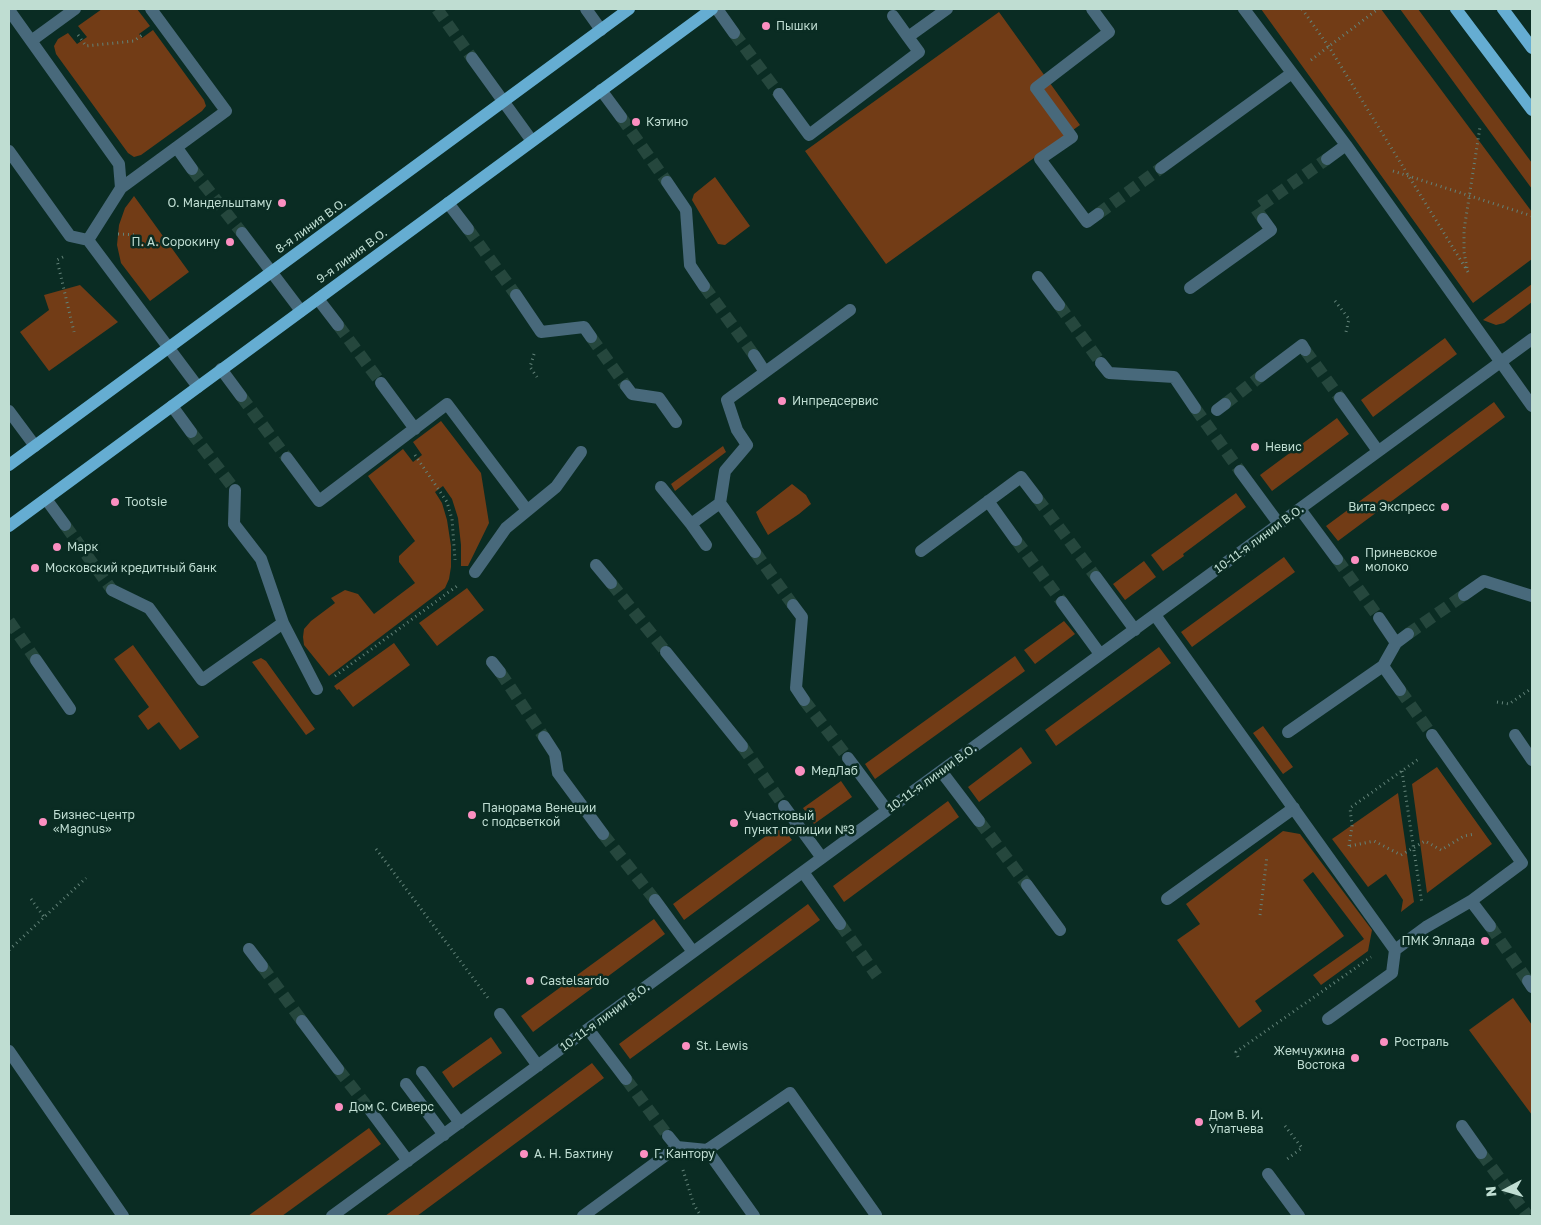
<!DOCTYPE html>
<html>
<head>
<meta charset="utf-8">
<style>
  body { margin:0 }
  #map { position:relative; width:1541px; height:1225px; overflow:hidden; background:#0a2c23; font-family:"Golos Text",sans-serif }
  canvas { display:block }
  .frame { position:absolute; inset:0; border:10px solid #bfddd2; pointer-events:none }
  .north { position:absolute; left:1481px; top:1165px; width:50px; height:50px; -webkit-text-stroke:4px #0a2c23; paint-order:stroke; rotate:264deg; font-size:14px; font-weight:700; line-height:20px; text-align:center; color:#bfddd2 }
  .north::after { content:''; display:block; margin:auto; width:18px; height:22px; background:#bfddd2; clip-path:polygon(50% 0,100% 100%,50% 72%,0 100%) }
</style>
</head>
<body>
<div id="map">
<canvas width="1541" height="1225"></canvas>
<div class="frame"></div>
<div class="north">N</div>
</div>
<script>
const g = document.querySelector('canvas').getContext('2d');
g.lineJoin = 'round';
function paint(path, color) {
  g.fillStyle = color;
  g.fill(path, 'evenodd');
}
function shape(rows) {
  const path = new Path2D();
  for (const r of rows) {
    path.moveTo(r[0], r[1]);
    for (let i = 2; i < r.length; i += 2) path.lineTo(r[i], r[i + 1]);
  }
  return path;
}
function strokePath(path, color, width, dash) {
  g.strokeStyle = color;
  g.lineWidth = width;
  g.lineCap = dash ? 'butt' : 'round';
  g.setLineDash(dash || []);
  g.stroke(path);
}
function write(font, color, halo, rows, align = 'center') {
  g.font = font + ' "Golos Text",sans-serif';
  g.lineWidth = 5;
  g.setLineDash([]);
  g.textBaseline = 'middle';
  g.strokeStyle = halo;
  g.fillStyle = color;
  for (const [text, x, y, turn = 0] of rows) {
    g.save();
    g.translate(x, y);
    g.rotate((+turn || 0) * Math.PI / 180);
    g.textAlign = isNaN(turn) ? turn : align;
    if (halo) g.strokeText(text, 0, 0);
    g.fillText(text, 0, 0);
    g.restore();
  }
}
const green = shape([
  [102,9,137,9,150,26,139,34,142,38,153,30,204,100,206,106,202,111,141,155,134,157,128,153,56,54,54,46,58,39,68,33,77,44,87,37,78,26],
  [1261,9,1381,9,1532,212,1532,259,1473,303],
  [1400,9,1418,9,1532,163,1532,189],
  [999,12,1080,125,886,264,805,151],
  [715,177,750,226,725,245,718,244,692,200,694,194],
  [134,196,189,272,150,301,121,263,117,245,119,225,125,208],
  [1532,284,1532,302,1504,323,1496,325,1483,320],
  [80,285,118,322,49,371,20,332,49,310,44,295],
  [1445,338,1457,354,1373,417,1361,400],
  [1494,402,1505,417,1338,541,1326,526],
  [1337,418,1349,434,1272,491,1260,475],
  [441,421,481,473,489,523,468,566,461,566,461,545,458,518,452,499,443,486,435,492,442,503,447,520,451,546,451,567,449,579,445,588,329,676,304,645,303,637,304,629,311,621,335,603,331,598,345,590,358,594,374,614,415,583,399,562,399,556,415,541,368,476,403,449,413,462,422,455,413,442],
  [723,446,726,452,675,491,671,484],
  [792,484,806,495,811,504,799,514,768,535,760,521,756,512],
  [1236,493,1246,507,1183,554,1184,556,1163,571,1151,555],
  [1284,557,1295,572,1192,647,1181,632],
  [1144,561,1156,577,1125,600,1113,584],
  [467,588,484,610,437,646,419,623],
  [1064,621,1075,634,1035,664,1024,650],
  [394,643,410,665,353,707,339,689,337,690,334,686],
  [133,645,199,737,180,750,159,722,148,730,138,716,149,707,114,659],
  [1159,647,1171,663,1056,746,1045,730],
  [1015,656,1025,671,875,779,865,764],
  [261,658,266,661,315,729,306,735,252,662],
  [1263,726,1293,767,1283,774,1253,733],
  [1021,747,1032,763,979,802,968,787],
  [1437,767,1492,844,1427,893,1412,784],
  [841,781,852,797,814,824,803,808],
  [1398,793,1414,902,1401,912,1403,900,1386,874,1368,887,1332,839],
  [948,801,959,817,844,902,833,886],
  [781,825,792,840,684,920,673,904],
  [1283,831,1300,834,1372,930,1368,951,1321,985,1313,975,1364,939,1313,872,1303,880,1344,936,1255,1001,1262,1011,1239,1028,1177,940,1200,924,1186,904],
  [808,904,820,920,630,1059,619,1044],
  [654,919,665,934,533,1032,521,1016],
  [1513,998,1532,1025,1532,1115,1469,1030],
  [491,1037,502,1053,453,1088,442,1072],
  [592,1063,604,1078,417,1216,385,1216],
  [369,1128,381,1144,282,1216,248,1216]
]);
const minorTunnel = shape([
  [437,9,472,58],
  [734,33,779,94],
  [621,117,667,182],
  [192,169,242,233],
  [1098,214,1161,168],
  [1263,219,1256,209,1327,159],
  [468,229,516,295],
  [704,286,754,355],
  [1059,305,1101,363],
  [338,325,381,383],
  [591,337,626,386],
  [1305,350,1340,398],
  [241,396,287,458],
  [1225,404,1261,376],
  [1195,408,1240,471],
  [191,432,235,490],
  [1037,498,1096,577],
  [65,525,112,590],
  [1016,540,1062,602],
  [755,552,793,605],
  [1337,559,1379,618],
  [611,583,666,652],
  [9,621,36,660],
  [1408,634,1464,595],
  [500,672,544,737],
  [1400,690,1432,735],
  [804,700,848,758],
  [742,746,784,806],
  [979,821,1027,885],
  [603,834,655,900],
  [840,924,877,976],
  [1490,926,1528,981],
  [262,966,302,1021],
  [338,1069,370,1110],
  [626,1079,668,1136],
  [1481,1153,1528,1216]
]);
const path = shape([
  [1302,9,1329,47,1468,272],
  [78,35,86,46,134,41,142,35],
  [1311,60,1378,9],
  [1393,171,1532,216],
  [118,234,137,235],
  [63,257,57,260,74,332],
  [1467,268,1464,252,1464,230,1480,127],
  [1335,301,1349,319,1346,332],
  [534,354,530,367,537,377],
  [415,455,447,502,452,519,455,560],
  [335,676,457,586],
  [1497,702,1509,704,1532,688],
  [1402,771,1422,904],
  [1349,846,1352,826,1350,808,1420,758],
  [1350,846,1374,841,1401,855,1425,841,1441,850,1464,836,1475,834],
  [376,849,488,998],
  [31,899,44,917],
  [1260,915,1267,856],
  [9,950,86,878],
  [1238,1057,1236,1052,1371,957],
  [1285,1126,1302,1148,1286,1160],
  [683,1170,694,1205,701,1216]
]);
const minor = shape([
  [586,9,601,30],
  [717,9,734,33],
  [1092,9,1109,32,1036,88,1072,137,1040,159,1087,222,1098,214],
  [1244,9,1346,145,1532,406],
  [9,10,119,164,121,188,88,240],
  [893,16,908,37],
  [31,41,75,9],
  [472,58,532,141],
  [601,90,621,117],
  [779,94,809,135,919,52,908,37,947,9],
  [177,148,192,169],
  [9,151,70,236,88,240,198,387],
  [1327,159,1346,145],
  [1161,168,1292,73],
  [667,182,686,210,690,265,704,286],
  [121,188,226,111,151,9],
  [448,203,468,229],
  [242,233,301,311],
  [1038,277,1059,305],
  [1190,288,1271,230,1263,219],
  [516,295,541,332,584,327,591,337],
  [318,299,338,325],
  [754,355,765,372],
  [1101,363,1109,373,1174,377,1195,408],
  [221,369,241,396],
  [1261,376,1302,345,1305,350],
  [381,383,415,429],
  [626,386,632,394,659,398,676,422],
  [1340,398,1378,451],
  [172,406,191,432],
  [1217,410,1225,404],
  [9,411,35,446],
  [287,458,319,501,447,404,527,510],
  [1240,471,1279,524],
  [661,487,691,524,720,503],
  [235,490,234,524,261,559,283,623,317,689],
  [46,499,65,525],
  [988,501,1016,540],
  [1300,509,1337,559],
  [691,524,706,545],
  [921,551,1021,477,1037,498],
  [755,552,720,503,725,471,747,445,737,430,727,400,850,310],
  [596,565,611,583],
  [475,572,506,528,556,487,581,452],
  [1096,577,1135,630],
  [112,590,149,608,202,680,283,623],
  [1464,595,1484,581,1532,596],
  [1062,602,1100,654],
  [793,605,802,617,796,688,804,700],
  [1155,615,1395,950,1392,973,1328,1019],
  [1379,618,1396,643],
  [666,652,742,746],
  [36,660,70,709],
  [492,662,500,672],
  [1383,666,1400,690],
  [1288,732,1383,666,1396,643,1408,634],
  [1515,735,1532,760],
  [544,737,555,754,558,773,603,834],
  [848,758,887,810],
  [941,771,979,821],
  [784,806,822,858],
  [803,872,840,924],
  [1027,885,1060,930],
  [1167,899,1294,808],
  [655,900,693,952],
  [1471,901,1490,926],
  [249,949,262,966],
  [1395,950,1426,927,1471,901,1522,863,1432,735],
  [1528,981,1532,987],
  [500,1014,538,1066],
  [302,1021,338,1069],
  [588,1029,626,1079],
  [9,1051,123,1216],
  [422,1072,460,1123],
  [406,1084,444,1135],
  [370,1110,408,1161],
  [1462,1126,1481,1153],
  [668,1136,677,1147,707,1150,754,1216],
  [707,1150,790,1093,876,1215],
  [1268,1174,1299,1216],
  [332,1216,1532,339],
  [583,1216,677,1147]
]);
const major = shape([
  [1456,9,1532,110],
  [1503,9,1532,48],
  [9,465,629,9],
  [9,526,712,9]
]);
const markers = [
  [766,26,5,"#fc8fc1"],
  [636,122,5,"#fc8fc1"],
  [282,203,5,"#fc8fc1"],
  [230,242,5,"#fc8fc1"],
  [782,401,5,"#fc8fc1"],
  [1255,447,5,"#fc8fc1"],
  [115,502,5,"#fc8fc1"],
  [1445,507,5,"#fc8fc1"],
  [57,547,5,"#fc8fc1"],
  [1355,560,5,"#fc8fc1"],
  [35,568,5,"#fc8fc1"],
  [800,771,6,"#fc8fc1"],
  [472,815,5,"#fc8fc1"],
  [43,822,5,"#fc8fc1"],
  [734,823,5,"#fc8fc1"],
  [1485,941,5,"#fc8fc1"],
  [530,981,5,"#fc8fc1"],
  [1384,1042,5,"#fc8fc1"],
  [686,1046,5,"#fc8fc1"],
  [1355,1058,5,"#fc8fc1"],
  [339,1107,5,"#fc8fc1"],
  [1199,1122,5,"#fc8fc1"],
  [524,1154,5,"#fc8fc1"],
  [644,1154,5,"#fc8fc1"]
];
const poiNames = [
  ["Пышки",776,26],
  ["Кэтино",646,122],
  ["О. Мандельштаму",272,203,"right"],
  ["П. А. Сорокину",220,242,"right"],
  ["Инпредсервис",792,401],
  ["Невис",1265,447],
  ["Tootsie",125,502],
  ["Вита Экспресс",1435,507,"right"],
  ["Марк",67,547],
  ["Приневское",1365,553],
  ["молоко",1365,567],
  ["Московский кредитный банк",45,568],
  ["МедЛаб",811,771],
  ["Панорама Венеции",482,808],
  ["с подсветкой",482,822],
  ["Бизнес-центр",53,815],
  ["«Magnus»",53,829],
  ["Участковый",744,816],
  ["пункт полиции №3",744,830],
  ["ПМК Эллада",1475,941,"right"],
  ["Castelsardo",540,981],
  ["Ростраль",1394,1042],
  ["St. Lewis",696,1046],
  ["Жемчужина",1345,1051,"right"],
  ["Востока",1345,1065,"right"],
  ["Дом С. Сиверс",349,1107],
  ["Дом В. И.",1209,1115],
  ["Упатчева",1209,1129],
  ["А. Н. Бахтину",534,1154],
  ["Г. Кантору",654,1154]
];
const streetNames = [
  ["8-я линия В.О.",311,226,-36],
  ["9-я линия В.О.",352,256,-36],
  ["10-11-я линии В.О.",1259,539,-36],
  ["10-11-я линии В.О.",932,778,-36],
  ["10-11-я линии В.О.",605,1017,-36]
];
paint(green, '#723c16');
strokePath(minorTunnel, '#25473d', 12, [12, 6]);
strokePath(path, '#638379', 3, [1, 4]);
strokePath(minor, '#48697b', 12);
strokePath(major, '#65add2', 12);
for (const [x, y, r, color] of markers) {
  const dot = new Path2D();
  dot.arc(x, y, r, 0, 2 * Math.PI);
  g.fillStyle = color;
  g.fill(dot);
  strokePath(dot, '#0a2c23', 2);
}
write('12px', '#bfddd2', '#0a2c23', poiNames, 'left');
write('12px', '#bfddd2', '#0a2c23', streetNames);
</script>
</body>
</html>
